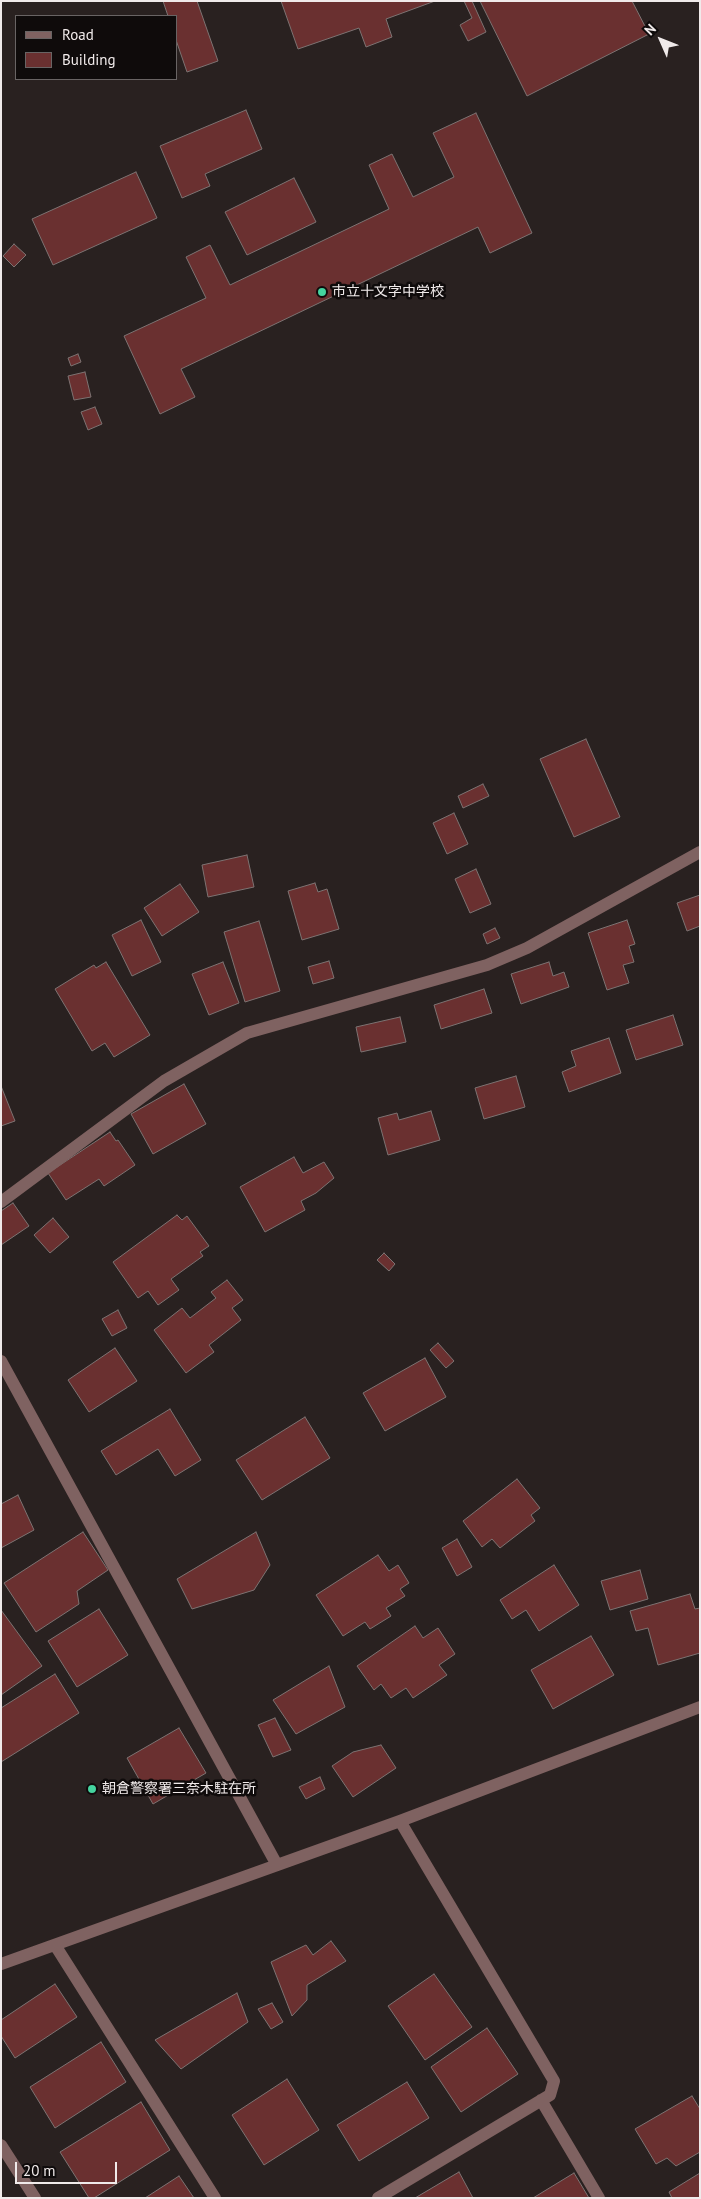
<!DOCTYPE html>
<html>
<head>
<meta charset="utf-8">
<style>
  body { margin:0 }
  #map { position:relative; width:701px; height:2199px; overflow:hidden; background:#292120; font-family:"PT Sans",sans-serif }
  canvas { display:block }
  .frame { position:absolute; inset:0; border:2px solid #f0eaea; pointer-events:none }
  .legend { position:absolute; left:15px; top:15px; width:162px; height:65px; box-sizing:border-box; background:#0f0b0b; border:1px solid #696464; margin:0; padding:6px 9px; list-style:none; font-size:15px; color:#f0eaea }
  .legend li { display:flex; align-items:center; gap:10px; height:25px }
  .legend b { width:25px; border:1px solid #696464 }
  .north { position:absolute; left:636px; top:15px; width:50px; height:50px; -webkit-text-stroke:4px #0f0b0b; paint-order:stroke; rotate:314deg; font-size:14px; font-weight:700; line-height:20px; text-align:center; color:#f0eaea }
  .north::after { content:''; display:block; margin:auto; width:18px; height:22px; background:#f0eaea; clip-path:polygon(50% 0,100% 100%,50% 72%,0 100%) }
  .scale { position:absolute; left:15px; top:2162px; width:102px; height:22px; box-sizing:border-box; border:2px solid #f0eaea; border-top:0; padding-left:6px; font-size:15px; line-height:18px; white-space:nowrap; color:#f0eaea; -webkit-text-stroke:4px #0f0b0b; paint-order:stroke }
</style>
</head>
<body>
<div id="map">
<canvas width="701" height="2199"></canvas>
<div class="frame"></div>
<ul class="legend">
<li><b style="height:6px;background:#7f6261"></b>Road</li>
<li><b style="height:14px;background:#6a3030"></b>Building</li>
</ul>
<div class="north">N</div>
<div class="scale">20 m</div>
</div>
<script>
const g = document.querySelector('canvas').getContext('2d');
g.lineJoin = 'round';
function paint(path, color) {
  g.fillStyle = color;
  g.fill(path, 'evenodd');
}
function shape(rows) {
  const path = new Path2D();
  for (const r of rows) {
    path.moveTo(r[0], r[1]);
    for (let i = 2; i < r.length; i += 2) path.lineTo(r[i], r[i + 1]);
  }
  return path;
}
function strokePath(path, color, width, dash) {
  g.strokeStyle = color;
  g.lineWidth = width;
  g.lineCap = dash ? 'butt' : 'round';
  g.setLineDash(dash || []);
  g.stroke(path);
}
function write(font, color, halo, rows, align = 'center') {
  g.font = font + ' "PT Sans","Noto Sans JP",sans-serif';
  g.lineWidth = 5;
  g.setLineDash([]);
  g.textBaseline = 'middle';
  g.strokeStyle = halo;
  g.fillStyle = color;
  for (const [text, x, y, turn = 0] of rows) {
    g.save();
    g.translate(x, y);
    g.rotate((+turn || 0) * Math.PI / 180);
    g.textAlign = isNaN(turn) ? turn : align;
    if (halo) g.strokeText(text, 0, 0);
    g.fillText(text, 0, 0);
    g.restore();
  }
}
const building = shape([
  [163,1,197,1,218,61,187,72,176,40,176,16,168,16,163,1],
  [281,1,435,1,386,19,392,37,366,47,359,28,298,49,281,1],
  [464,1,472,1,486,32,468,41,460,25,472,18,464,1],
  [480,1,632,1,649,34,527,96,480,1],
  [246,110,262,149,205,174,210,186,182,198,160,146,246,110],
  [476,113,532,233,490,253,478,227,181,369,195,397,160,414,124,336,206,298,186,257,210,245,230,285,389,209,369,165,392,154,413,197,454,177,433,133,476,113],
  [136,172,157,218,53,265,32,219,136,172],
  [294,178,316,222,247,255,225,212,294,178],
  [14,244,26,255,14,267,3,256,14,244],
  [78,354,81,362,71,366,68,358,78,354],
  [85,372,91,397,74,400,68,376,85,372],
  [95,407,102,424,88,430,81,412,95,407],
  [586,739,620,817,574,837,540,759,586,739],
  [483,784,489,796,463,808,458,796,483,784],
  [454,813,468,844,447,854,433,823,454,813],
  [247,855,254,887,208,897,202,865,247,855],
  [476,869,491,904,470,913,455,879,476,869],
  [315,883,318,892,327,889,339,929,302,940,288,891,315,883],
  [180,884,199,912,162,936,144,908,180,884],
  [700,895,700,926,687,931,677,903,700,895],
  [141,920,161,962,132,976,112,935,141,920],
  [627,920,635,944,629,946,634,962,623,965,629,983,607,990,588,933,627,920],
  [259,921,280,991,245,1002,224,932,259,921],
  [495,928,500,938,487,944,483,934,495,928],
  [329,961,334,978,313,984,308,967,329,961],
  [106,962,150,1035,114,1057,105,1043,92,1051,55,989,94,965,96,968,106,962],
  [223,962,239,1003,209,1015,192,974,223,962],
  [549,962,553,976,564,972,569,987,521,1004,511,974,549,962],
  [484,989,492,1013,441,1029,434,1005,484,989],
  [673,1015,683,1045,636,1060,626,1030,673,1015],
  [400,1017,406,1042,361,1052,356,1027,400,1017],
  [609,1038,621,1073,569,1092,562,1072,576,1066,571,1051,609,1038],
  [516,1076,525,1107,484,1119,475,1088,516,1076],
  [184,1084,206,1124,153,1154,131,1114,184,1084],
  [1,1086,15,1121,1,1126,1,1086],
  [431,1111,440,1140,388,1155,378,1118,397,1113,399,1120,431,1111],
  [110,1132,116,1141,118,1140,135,1165,104,1186,99,1179,66,1200,48,1173,110,1132],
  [294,1157,303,1173,324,1162,334,1178,316,1193,301,1201,305,1210,265,1232,240,1187,294,1157],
  [13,1203,29,1226,1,1245,1,1211,13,1203],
  [177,1215,182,1220,187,1216,209,1246,200,1252,203,1256,171,1279,179,1290,158,1305,148,1291,138,1298,113,1262,177,1215],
  [53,1218,69,1237,50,1253,34,1235,53,1218],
  [384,1253,395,1264,389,1271,377,1260,384,1253],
  [227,1280,243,1300,232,1308,241,1320,209,1345,214,1352,186,1373,154,1330,182,1308,190,1318,216,1298,211,1292,227,1280],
  [118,1310,127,1328,112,1336,102,1319,118,1310],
  [438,1343,454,1361,446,1368,430,1350,438,1343],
  [115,1348,137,1381,89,1412,68,1380,115,1348],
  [425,1358,446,1397,385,1431,363,1393,425,1358],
  [170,1409,201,1460,175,1476,158,1449,116,1475,101,1451,170,1409],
  [305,1417,330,1458,262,1500,236,1460,305,1417],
  [517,1479,540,1508,531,1515,535,1521,500,1548,492,1539,482,1547,463,1521,517,1479],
  [18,1495,34,1530,1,1548,1,1504,18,1495],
  [83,1532,108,1570,77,1591,79,1604,36,1632,4,1583,83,1532],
  [256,1532,270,1565,254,1590,192,1609,177,1579,256,1532],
  [457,1539,472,1567,457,1576,442,1548,457,1539],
  [378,1555,389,1571,398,1565,409,1583,400,1589,405,1596,386,1608,391,1616,370,1629,365,1622,343,1636,316,1595,378,1555],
  [554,1565,579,1605,539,1631,526,1610,512,1619,500,1600,554,1565],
  [640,1570,648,1599,610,1610,601,1581,640,1570],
  [690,1594,695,1609,700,1608,700,1653,658,1665,648,1628,636,1631,630,1611,690,1594],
  [99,1609,128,1655,77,1687,48,1641,99,1609],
  [1,1610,42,1666,1,1695,1,1610],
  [415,1626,423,1638,438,1628,455,1654,439,1665,447,1675,413,1698,406,1688,391,1698,381,1684,374,1690,357,1666,415,1626],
  [591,1636,614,1675,553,1709,531,1670,591,1636],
  [329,1666,345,1707,296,1734,273,1700,329,1666],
  [55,1674,79,1713,1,1762,1,1708,55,1674],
  [275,1718,291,1750,273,1757,258,1725,275,1718],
  [179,1728,206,1773,153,1804,127,1758,179,1728],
  [381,1745,396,1768,353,1797,332,1766,353,1752,381,1745],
  [320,1777,325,1789,306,1799,299,1787,320,1777],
  [331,1941,346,1961,307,1985,307,2000,292,2016,271,1962,306,1945,313,1955,331,1941],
  [434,1974,472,2027,425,2060,388,2006,434,1974],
  [55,1984,77,2017,15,2058,1,2036,1,2020,55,1984],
  [237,1993,248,2022,181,2069,155,2040,237,1993],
  [272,2003,283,2022,271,2029,258,2009,272,2003],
  [487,2028,518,2074,461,2112,431,2067,487,2028],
  [101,2042,126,2082,55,2128,30,2087,101,2042],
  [287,2079,319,2130,264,2165,232,2115,287,2079],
  [407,2082,429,2118,359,2161,337,2125,407,2082],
  [692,2096,700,2109,700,2152,676,2166,667,2158,656,2164,635,2129,692,2096],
  [141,2102,170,2150,94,2198,89,2198,60,2152,141,2102],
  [459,2172,473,2198,415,2198,459,2172],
  [574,2173,589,2198,533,2198,574,2173],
  [700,2173,700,2198,672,2198,669,2192,700,2173],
  [179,2176,194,2198,145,2198,179,2176]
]);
const minor = shape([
  [1,1202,164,1081,247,1033,487,965,527,948,700,852],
  [1,1361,277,1865],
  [55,1945,215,2198],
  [1,1964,400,1821,700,1707],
  [541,2100,599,2198],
  [1,2145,35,2198],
  [378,2198,550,2095,554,2081,400,1821]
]);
const markers = [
  [322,292,5,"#45d49f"],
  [92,1789,5,"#45d49f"]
];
const poiNames = [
  ["市立十文字中学校",332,292],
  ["朝倉警察署三奈木駐在所",102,1789]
];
paint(building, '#6a3030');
strokePath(building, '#7d7372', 1);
strokePath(minor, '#7f6261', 12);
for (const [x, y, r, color] of markers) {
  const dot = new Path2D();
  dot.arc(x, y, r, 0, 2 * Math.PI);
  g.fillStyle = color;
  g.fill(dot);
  strokePath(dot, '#0f0b0b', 2);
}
write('14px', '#f0eaea', '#0f0b0b', poiNames, 'left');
</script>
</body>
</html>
